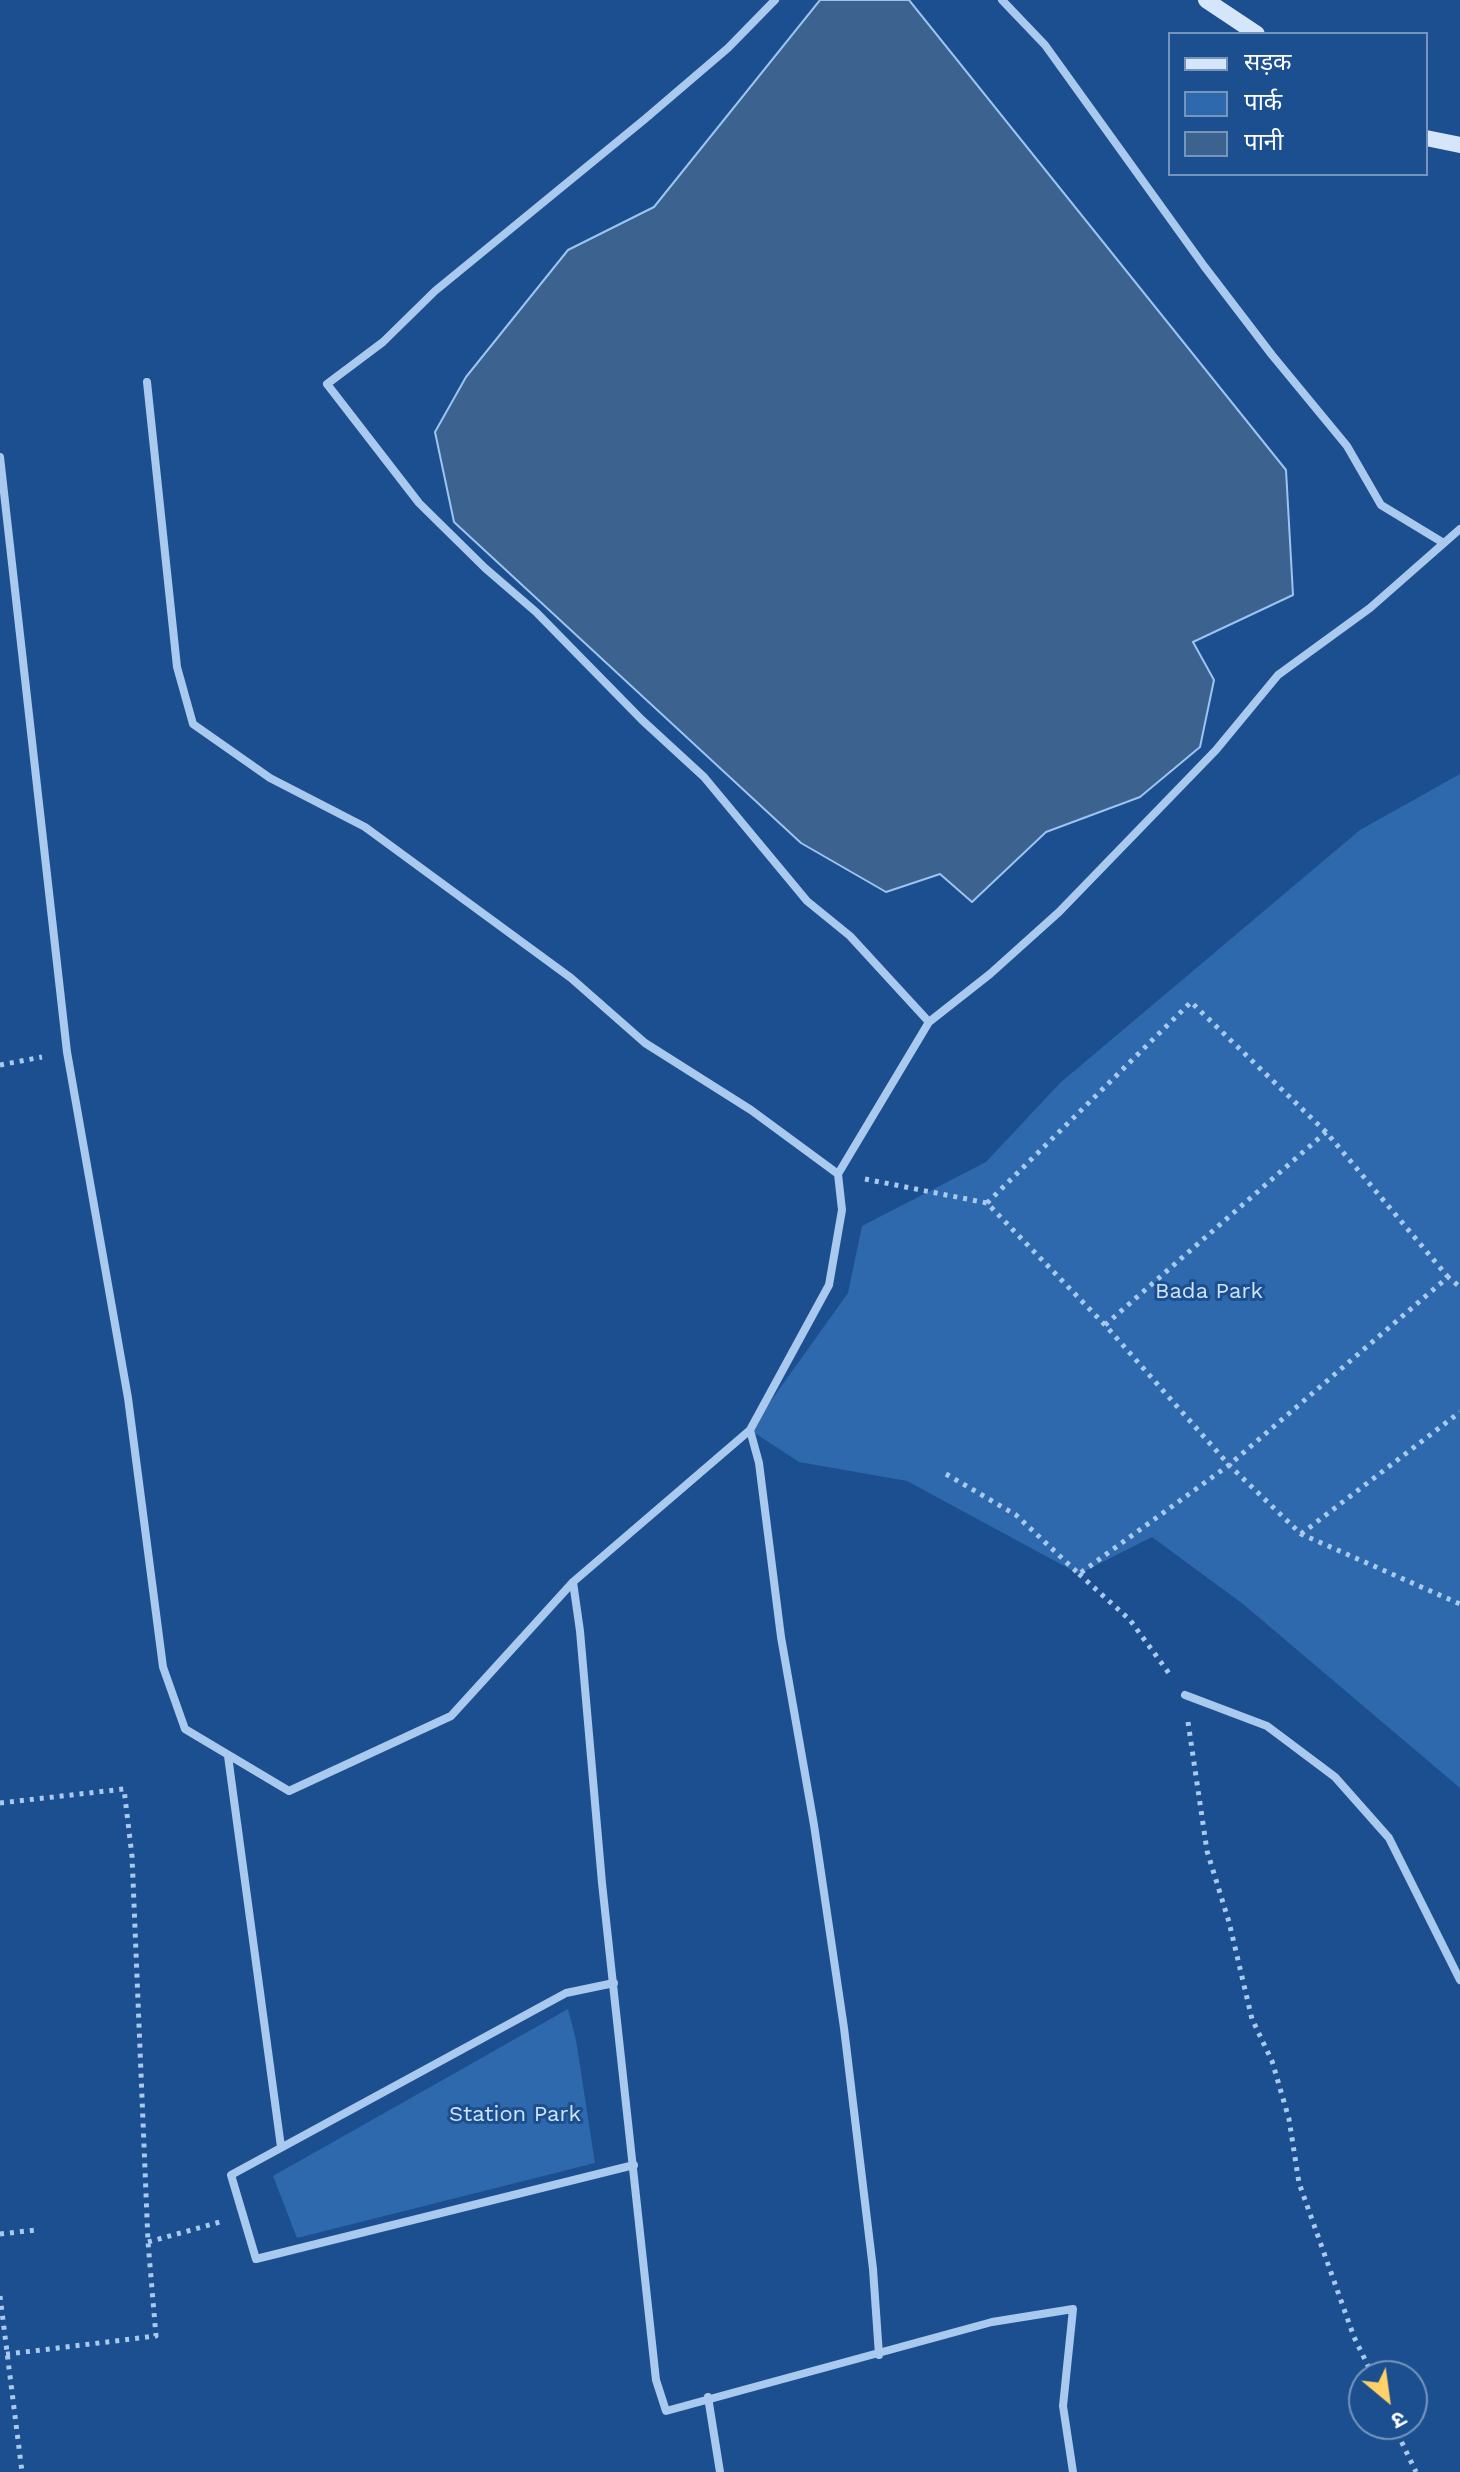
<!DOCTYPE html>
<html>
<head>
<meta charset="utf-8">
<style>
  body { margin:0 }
  #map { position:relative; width:1460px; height:2472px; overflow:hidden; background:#1b4f8f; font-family:"Work Sans","Noto Sans Devanagari",sans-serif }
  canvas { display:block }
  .legend { position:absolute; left:1168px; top:32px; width:260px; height:144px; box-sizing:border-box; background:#1b4f8f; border:2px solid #7695bc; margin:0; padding:10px 14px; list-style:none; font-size:24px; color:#fff }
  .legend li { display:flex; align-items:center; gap:16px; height:40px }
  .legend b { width:40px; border:2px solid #7695bc }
  .north { position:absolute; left:1348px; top:2360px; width:80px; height:80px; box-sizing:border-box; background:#1b4f8f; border:2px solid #7695bc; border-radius:50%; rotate:151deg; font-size:22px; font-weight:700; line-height:32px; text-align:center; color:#fff }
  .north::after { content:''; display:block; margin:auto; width:28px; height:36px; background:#ffd166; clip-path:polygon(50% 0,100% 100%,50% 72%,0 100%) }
</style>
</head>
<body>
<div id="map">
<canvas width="1460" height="2472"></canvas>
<ul class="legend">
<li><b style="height:10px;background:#d6e6fa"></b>सड़क</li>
<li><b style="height:22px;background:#2e69ad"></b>पार्क</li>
<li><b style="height:22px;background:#3c6290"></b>पानी</li>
</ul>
<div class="north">उ</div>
</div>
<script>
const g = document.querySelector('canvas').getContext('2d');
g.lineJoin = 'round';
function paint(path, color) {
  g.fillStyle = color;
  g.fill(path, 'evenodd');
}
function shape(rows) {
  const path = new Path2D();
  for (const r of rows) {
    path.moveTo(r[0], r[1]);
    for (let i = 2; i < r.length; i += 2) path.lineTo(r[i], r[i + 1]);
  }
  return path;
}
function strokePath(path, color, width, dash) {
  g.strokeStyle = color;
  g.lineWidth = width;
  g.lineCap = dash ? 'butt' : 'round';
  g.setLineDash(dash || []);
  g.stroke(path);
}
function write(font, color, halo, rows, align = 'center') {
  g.font = font + ' "Work Sans",sans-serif';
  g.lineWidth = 6;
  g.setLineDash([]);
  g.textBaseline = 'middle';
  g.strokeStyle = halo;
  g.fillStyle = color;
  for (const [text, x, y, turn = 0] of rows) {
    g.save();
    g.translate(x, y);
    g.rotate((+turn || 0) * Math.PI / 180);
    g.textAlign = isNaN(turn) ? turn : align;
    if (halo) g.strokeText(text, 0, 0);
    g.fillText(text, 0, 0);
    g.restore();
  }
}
const green = shape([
  [1460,774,1460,1788,1243,1604,1152,1537,1079,1574,907,1481,799,1462,750,1430,848,1293,862,1226,986,1162,1060,1083,1360,830],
  [568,2009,576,2040,595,2163,297,2238,273,2176]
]);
const water = shape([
  [820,0,909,0,1286,470,1293,595,1193,642,1214,680,1200,747,1140,797,1046,832,972,902,940,874,886,892,801,843,454,522,435,432,466,377,568,250,654,207,820,0]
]);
const path = shape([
  [0,1065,42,1057],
  [865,1179,987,1203,1105,1325,1229,1465,1301,1534,1460,1604],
  [987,1203,1191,1002,1326,1132,1448,1277],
  [1105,1325,1326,1132],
  [946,1474,1016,1515,1079,1574,1229,1465,1448,1277,1460,1287],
  [1301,1534,1460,1412],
  [1079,1574,1130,1620,1171,1676],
  [1188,1722,1207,1851,1229,1922,1252,2019,1272,2061,1289,2119,1299,2183,1354,2337,1373,2376],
  [0,1803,124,1789,132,1856,148,2242,156,2336,0,2355],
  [0,2234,36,2230],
  [148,2242,220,2222],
  [0,2296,22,2472],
  [1393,2424,1416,2472]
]);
const street = shape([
  [775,0,728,48,645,119,435,291,383,342,327,384,419,503,485,568,536,612,642,720,704,777,807,901,850,936,929,1022],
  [1002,0,1045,45,1204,266,1272,355,1347,446,1381,505,1442,542],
  [147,382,177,667,193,724,270,778,365,827,571,978,645,1043,751,1110,838,1174],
  [0,457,67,1052,128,1398,163,1667,185,1729,289,1791,451,1716,573,1582,750,1430,829,1285,842,1210,838,1174,929,1022,990,974,1059,912,1216,750,1278,675,1370,608,1460,529],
  [750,1430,759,1463,781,1637,814,1825,844,2028,873,2269,879,2355],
  [573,1582,580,1631,602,1883,656,2380,666,2411,992,2322,1073,2309,1063,2406,1073,2472],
  [1185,1695,1267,1726,1335,1777,1389,1838,1460,1980],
  [228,1756,281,2147],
  [614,1983,566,1993,231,2175,256,2259,634,2165],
  [708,2397,720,2472]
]);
const secondary = shape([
  [1206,0,1257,34],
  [1426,138,1460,145]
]);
const parkNames = [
  ["Bada Park",1209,1292],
  ["Station Park",515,2115]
];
paint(green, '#2e69ad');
paint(water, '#3c6290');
strokePath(water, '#9cc4f0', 2);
strokePath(path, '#a9c9ee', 5, [4, 6]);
strokePath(street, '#a9c9ee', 8);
strokePath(secondary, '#d6e6fa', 16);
write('22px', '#cfe3fa', '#1b4f8f', parkNames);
</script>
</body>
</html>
